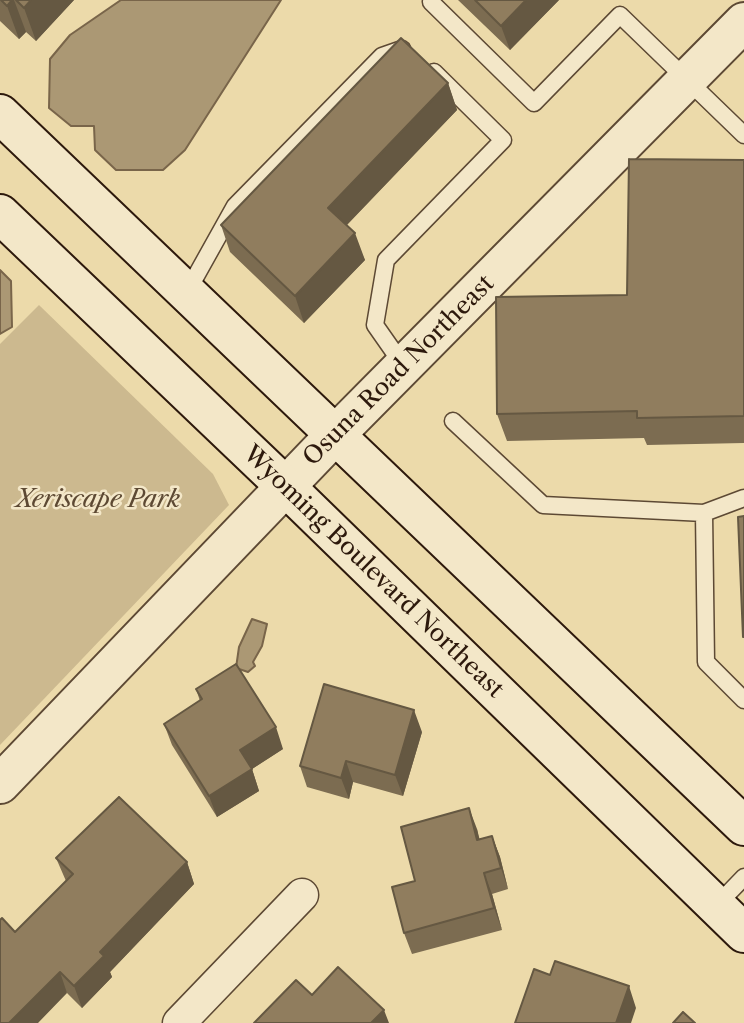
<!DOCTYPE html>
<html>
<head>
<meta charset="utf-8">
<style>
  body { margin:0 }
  canvas { display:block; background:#ecdaaa }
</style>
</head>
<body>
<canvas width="744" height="1023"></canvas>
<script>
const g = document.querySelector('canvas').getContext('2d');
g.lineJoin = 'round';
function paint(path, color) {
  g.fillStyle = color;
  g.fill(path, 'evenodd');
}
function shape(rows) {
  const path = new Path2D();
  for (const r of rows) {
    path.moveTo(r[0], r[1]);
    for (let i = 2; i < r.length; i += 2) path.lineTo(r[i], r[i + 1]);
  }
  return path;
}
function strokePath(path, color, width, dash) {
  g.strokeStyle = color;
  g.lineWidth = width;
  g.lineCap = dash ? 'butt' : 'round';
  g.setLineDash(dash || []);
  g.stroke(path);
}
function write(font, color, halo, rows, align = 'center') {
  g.font = font + ' "Libre Caslon Text",serif';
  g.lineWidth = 5;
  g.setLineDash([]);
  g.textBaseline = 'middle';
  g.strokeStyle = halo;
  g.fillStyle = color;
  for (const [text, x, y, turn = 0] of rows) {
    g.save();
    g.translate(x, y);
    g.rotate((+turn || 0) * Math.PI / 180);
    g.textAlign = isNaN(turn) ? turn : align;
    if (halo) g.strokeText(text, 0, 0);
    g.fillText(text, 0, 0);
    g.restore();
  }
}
const green = shape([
  [39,305,213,474,229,505,0,745,0,344]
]);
const water = shape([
  [121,0,281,0,185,150,163,170,116,170,95,150,94,126,71,126,49,108,50,59,70,35,121,0],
  [0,270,11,281,12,327,0,334,0,270],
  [252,619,267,624,262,646,253,662,255,666,248,672,236,668,239,647,252,619]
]);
const service = shape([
  [431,2,534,103,620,15,744,135],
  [187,292,235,206,382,56,402,49],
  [403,365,375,325,386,260,503,140,434,72],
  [453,421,543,505,704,513],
  [744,498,704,513,706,662,744,700],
  [716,906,744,877]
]);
const minor = shape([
  [179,1023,302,895]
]);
const tertiary = shape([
  [0,784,335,435,744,22]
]);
const secondary = shape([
  [0,114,744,826],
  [0,214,286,487,744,933]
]);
const wall = shape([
  [0,0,74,0,36,41,26,32,19,39,0,21],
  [458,0,559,0,510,50],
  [448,83,457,110,347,225,365,260,304,323,230,252,221,225],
  [744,160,744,443,647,445,644,438,507,441,497,414,627,295],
  [196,689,283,749,252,769,259,791,217,817,172,745,164,724,200,701],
  [422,732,403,796,353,782,349,799,307,787,300,766],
  [477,829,479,839,492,836,500,857,508,889,492,894,502,930,412,954,404,933,415,881],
  [56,858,187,862,194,884,110,972,112,977,82,1008,67,993,15,932,66,881]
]);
const shadedWall = shape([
  [12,0,14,0,26,32,19,39,7,6],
  [31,0,74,0,36,41,24,8],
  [526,0,559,0,510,50,501,26],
  [448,83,457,110,338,234,328,208],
  [355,233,365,260,304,323,295,296],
  [414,710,422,732,403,796,395,775],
  [276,727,283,749,252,769,259,791,217,817,209,796,240,750],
  [346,761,353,782,349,799,341,778],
  [469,808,477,829,485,861,477,840],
  [492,836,500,857,508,889,501,868],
  [187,862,194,884,110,972,112,977,82,1008,74,986,100,952],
  [484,873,492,894,502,930,494,908],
  [60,972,67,993,38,1023,9,1023],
  [629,986,636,1008,631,1023,616,1023],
  [384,1010,389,1023,371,1023]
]);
const building = shape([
  [1,0,12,0,7,6,1,0],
  [16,0,31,0,24,8,16,0],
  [475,0,526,0,501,26,475,0],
  [401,38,448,83,328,208,355,233,295,296,221,225,401,38],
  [629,159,744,160,744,416,637,418,637,411,497,414,496,297,627,295,629,159],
  [744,516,744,637,743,637,738,517,744,516],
  [236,664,276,727,240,750,252,769,209,796,164,724,202,699,196,689,236,664],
  [324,684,414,710,395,775,346,761,341,778,300,766,324,684],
  [119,797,187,862,100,952,104,956,74,986,60,972,9,1023,0,1023,0,920,2,918,15,932,73,874,56,858,119,797],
  [469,808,477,840,492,836,501,868,484,873,494,908,404,933,392,887,415,881,401,827,469,808],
  [555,961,629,986,616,1023,515,1023,534,969,550,975,555,961],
  [338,967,384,1010,371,1023,254,1023,296,980,312,995,338,967],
  [683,1012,695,1023,673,1023,683,1012]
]);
const streetNames = [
  ["Osuna Road Northeast",399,371,-45],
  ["Wyoming Boulevard Northeast",373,572,44]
];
const parkNames = [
  ["Xeriscape Park",98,500]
];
paint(green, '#ccb98f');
paint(water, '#ab9874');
strokePath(water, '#79654a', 2);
strokePath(service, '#5d4934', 19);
strokePath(minor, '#5d4934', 35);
strokePath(tertiary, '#5d4934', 42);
strokePath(secondary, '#2d190c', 42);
strokePath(service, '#f3e7c8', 16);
strokePath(minor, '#f3e7c8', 32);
strokePath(tertiary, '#f3e7c8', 38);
strokePath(secondary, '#f3e7c8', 38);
paint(wall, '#7c6c51');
paint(shadedWall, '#655842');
paint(building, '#907d5e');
strokePath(building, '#655842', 2);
write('24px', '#2d190c', '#f3e7c8', streetNames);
write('italic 24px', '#5d4933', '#f3e7c8', parkNames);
</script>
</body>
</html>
